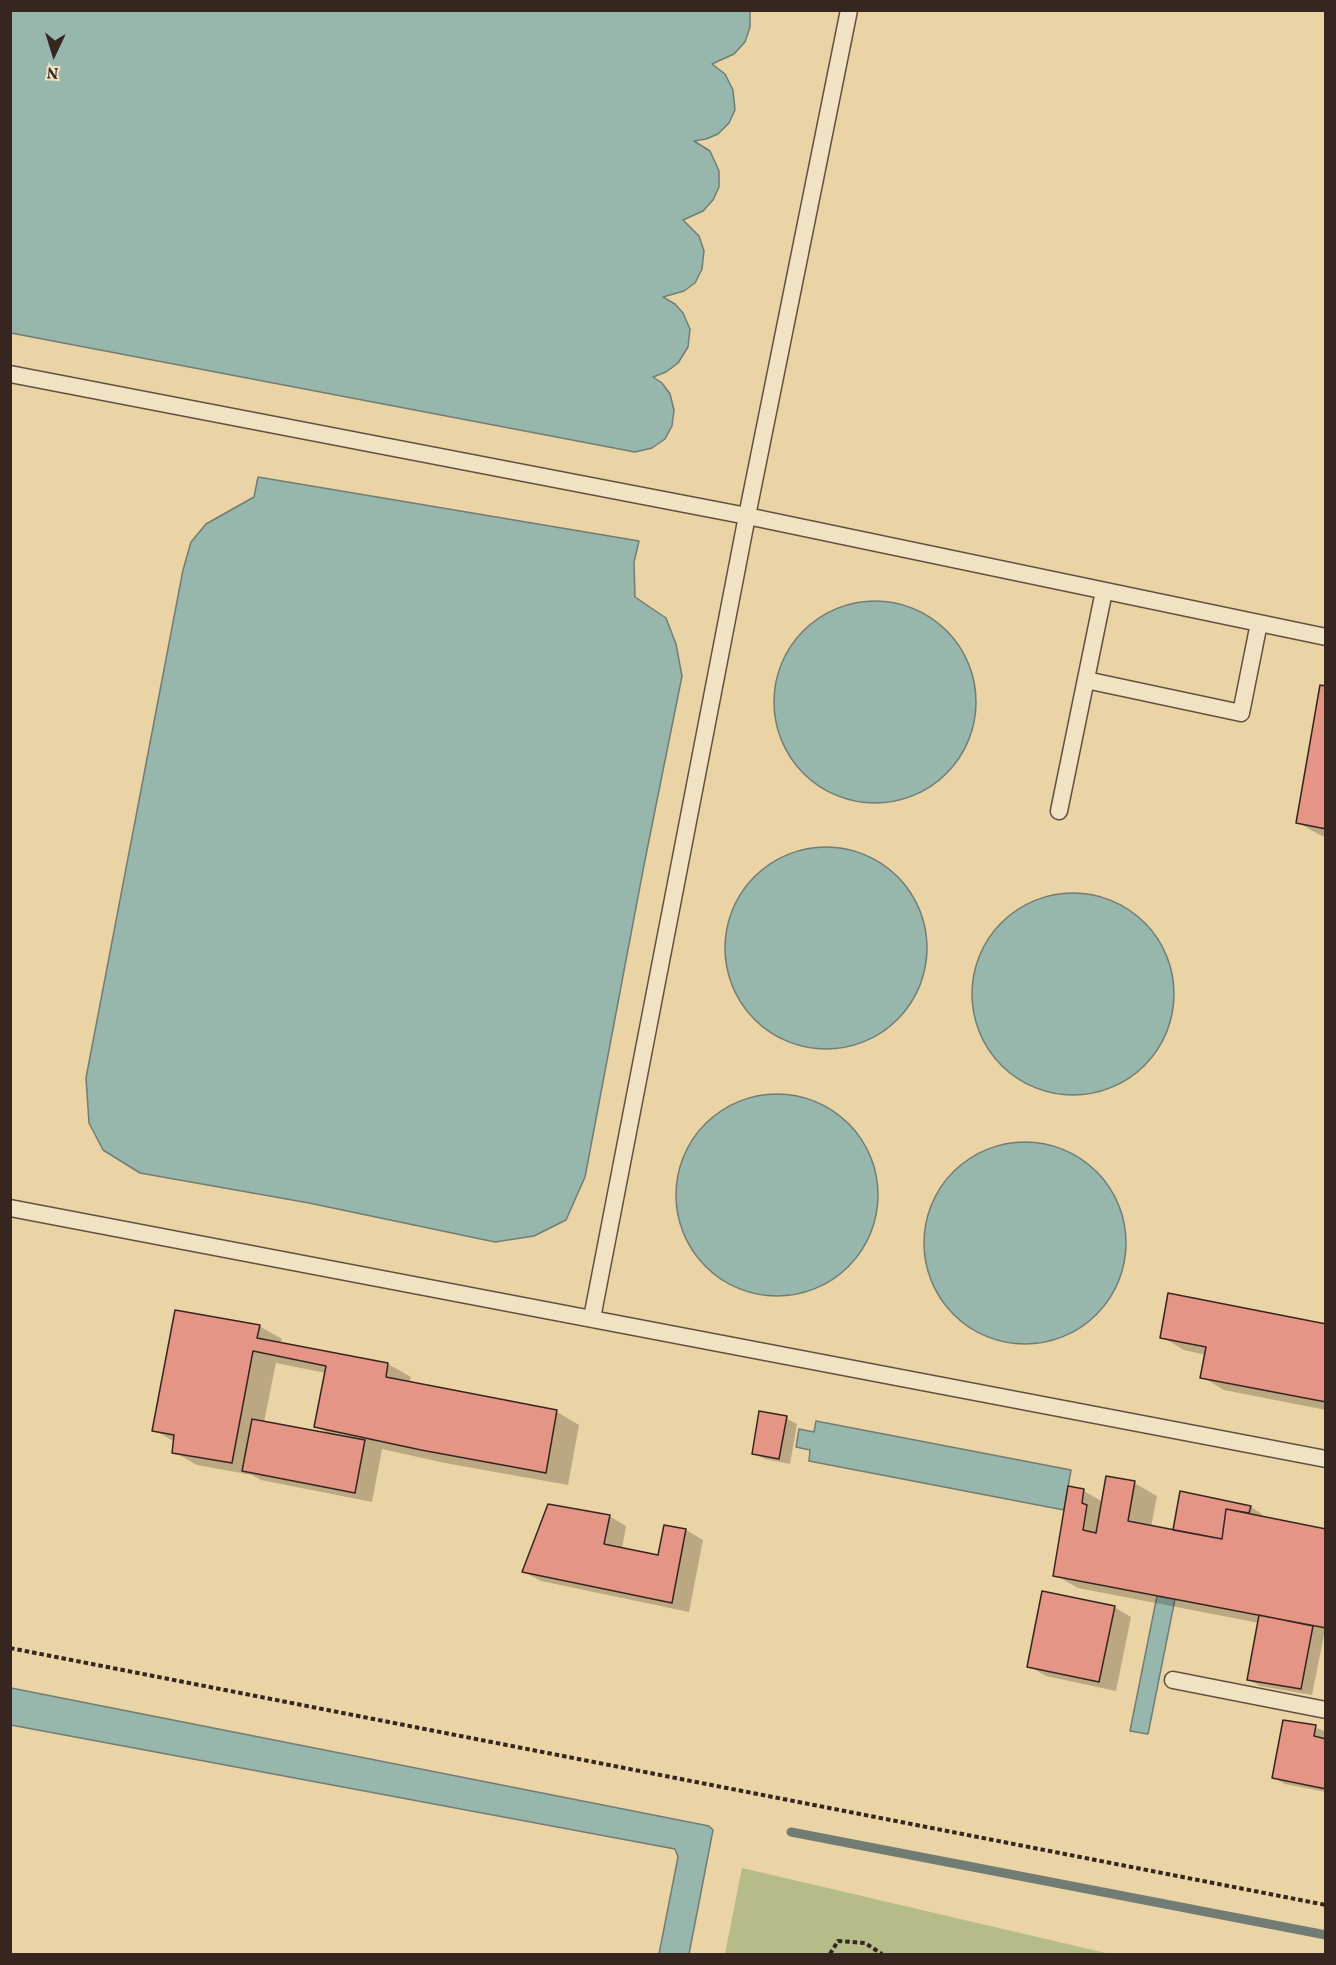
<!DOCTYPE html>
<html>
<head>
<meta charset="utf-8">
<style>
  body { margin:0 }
  #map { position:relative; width:1336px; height:1965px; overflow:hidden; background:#ead3a4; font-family:Vollkorn,serif }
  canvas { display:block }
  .frame { position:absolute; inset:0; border:12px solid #36261f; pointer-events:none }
  .north { position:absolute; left:24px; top:24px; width:60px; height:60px; -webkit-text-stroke:4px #f1e2c4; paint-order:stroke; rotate:184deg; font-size:16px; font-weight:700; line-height:24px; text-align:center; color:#36261f }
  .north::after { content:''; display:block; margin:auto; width:21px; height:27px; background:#36261f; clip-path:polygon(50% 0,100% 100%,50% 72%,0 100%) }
</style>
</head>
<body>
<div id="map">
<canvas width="1336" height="1965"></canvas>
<div class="frame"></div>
<div class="north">N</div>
</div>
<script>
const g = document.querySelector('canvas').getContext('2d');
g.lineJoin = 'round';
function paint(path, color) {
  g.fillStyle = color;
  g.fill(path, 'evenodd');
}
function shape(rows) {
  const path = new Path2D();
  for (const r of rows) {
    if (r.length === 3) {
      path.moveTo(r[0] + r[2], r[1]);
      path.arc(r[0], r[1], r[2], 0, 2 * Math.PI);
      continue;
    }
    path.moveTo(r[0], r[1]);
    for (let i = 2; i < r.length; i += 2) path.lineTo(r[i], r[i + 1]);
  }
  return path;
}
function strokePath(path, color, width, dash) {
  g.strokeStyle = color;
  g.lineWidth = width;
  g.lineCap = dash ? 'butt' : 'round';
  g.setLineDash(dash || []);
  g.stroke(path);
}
const green = shape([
  [742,1868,1110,1954,725,1954]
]);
const water = shape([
  [10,11,750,11,750,27,745,42,734,54,712,64,725,74,733,90,735,110,729,123,718,134,706,139,694,141,710,151,719,171,719,187,713,200,703,211,683,220,699,236,704,251,702,269,695,283,684,291,663,297,675,304,683,313,690,329,688,347,678,363,666,372,653,377,662,383,670,394,674,410,672,426,665,439,652,448,635,452,11,333,10,11],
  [258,477,639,541,634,562,635,597,666,618,676,644,682,676,644,865,585,1177,566,1220,534,1236,495,1242,309,1203,140,1173,103,1150,89,1123,86,1078,183,570,191,542,206,524,254,497,258,477],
  [875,702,101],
  [826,948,101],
  [1073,994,101],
  [777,1195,101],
  [1025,1243,101],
  [816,1421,1071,1470,1064,1510,809,1461,810,1450,796,1447,799,1429,814,1432,816,1421],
  [1157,1596,1175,1599,1148,1734,1130,1731,1157,1596],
  [11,1688,709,1826,713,1830,689,1954,659,1954,678,1857,675,1849,11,1725,11,1688]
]);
const shadow = shape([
  [1326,687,1326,837,1320,835,1297,822],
  [1326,1325,1326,1410,1224,1390,1202,1377,1206,1355,1184,1350,1162,1337],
  [259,1326,282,1339,281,1344,388,1364,411,1377,409,1383,557,1412,579,1425,568,1485,445,1463,382,1449,372,1502,261,1480,252,1475,197,1465,174,1452,175,1442,154,1430],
  [276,1363,326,1373,315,1426,330,1434,264,1422],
  [786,1418,797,1424,790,1464,765,1459,753,1453],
  [1134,1483,1157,1496,1151,1527,1174,1532,1181,1493,1251,1507,1262,1514,1261,1517,1326,1530,1326,1636,1324,1635,1312,1695,1260,1686,1249,1680,1259,1623,1078,1588,1055,1575,1069,1488,1084,1491,1103,1502],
  [609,1516,626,1526,622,1549,660,1556,686,1530,703,1540,689,1612,541,1581,524,1572],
  [1114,1607,1131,1617,1116,1691,1046,1676,1029,1666],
  [1315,1727,1326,1732,1326,1792,1285,1784,1274,1778]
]);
const stream = shape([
  [791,1832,1326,1935]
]);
const building = shape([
  [1320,685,1326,686,1326,829,1296,823,1320,685],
  [1168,1293,1326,1324,1326,1402,1200,1378,1206,1347,1160,1338,1168,1293],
  [175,1310,260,1325,257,1338,388,1363,386,1377,557,1410,546,1473,421,1450,314,1427,326,1366,253,1351,232,1463,172,1453,174,1435,152,1431,175,1310],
  [759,1411,787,1416,779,1459,752,1454,759,1411],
  [252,1419,365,1440,355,1493,242,1471,252,1419],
  [1106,1476,1135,1481,1128,1521,1222,1539,1226,1509,1326,1529,1326,1628,1053,1576,1068,1486,1084,1489,1082,1503,1087,1505,1083,1530,1096,1533,1106,1476],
  [1180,1491,1251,1506,1249,1513,1226,1509,1222,1539,1173,1530,1180,1491],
  [548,1504,610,1515,604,1544,658,1555,664,1525,686,1529,672,1603,522,1572,548,1504],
  [1042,1591,1115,1606,1099,1682,1027,1667,1042,1591],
  [1259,1615,1313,1626,1301,1689,1247,1680,1259,1615],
  [1283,1720,1316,1725,1314,1736,1326,1739,1326,1789,1272,1778,1283,1720]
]);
const path = shape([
  [10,1648,1326,1905],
  [830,1954,838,1941,865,1943,882,1954]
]);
const lane = shape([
  [10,374,747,516,1326,637],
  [1086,680,1241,713,1259,623],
  [1059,811,1104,591],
  [10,1208,1326,1459],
  [592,1318,747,516,849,10],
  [1173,1680,1326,1710]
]);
paint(green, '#b5bc87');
paint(water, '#98b7ac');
strokePath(water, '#717d74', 1.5);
paint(shadow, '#0003');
strokePath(stream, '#717d74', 9);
paint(building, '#e49586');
strokePath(building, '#36261f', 1.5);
strokePath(lane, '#635140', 19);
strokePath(path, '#36261f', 4, [4.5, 3]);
strokePath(lane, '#f1e2c4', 16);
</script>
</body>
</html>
